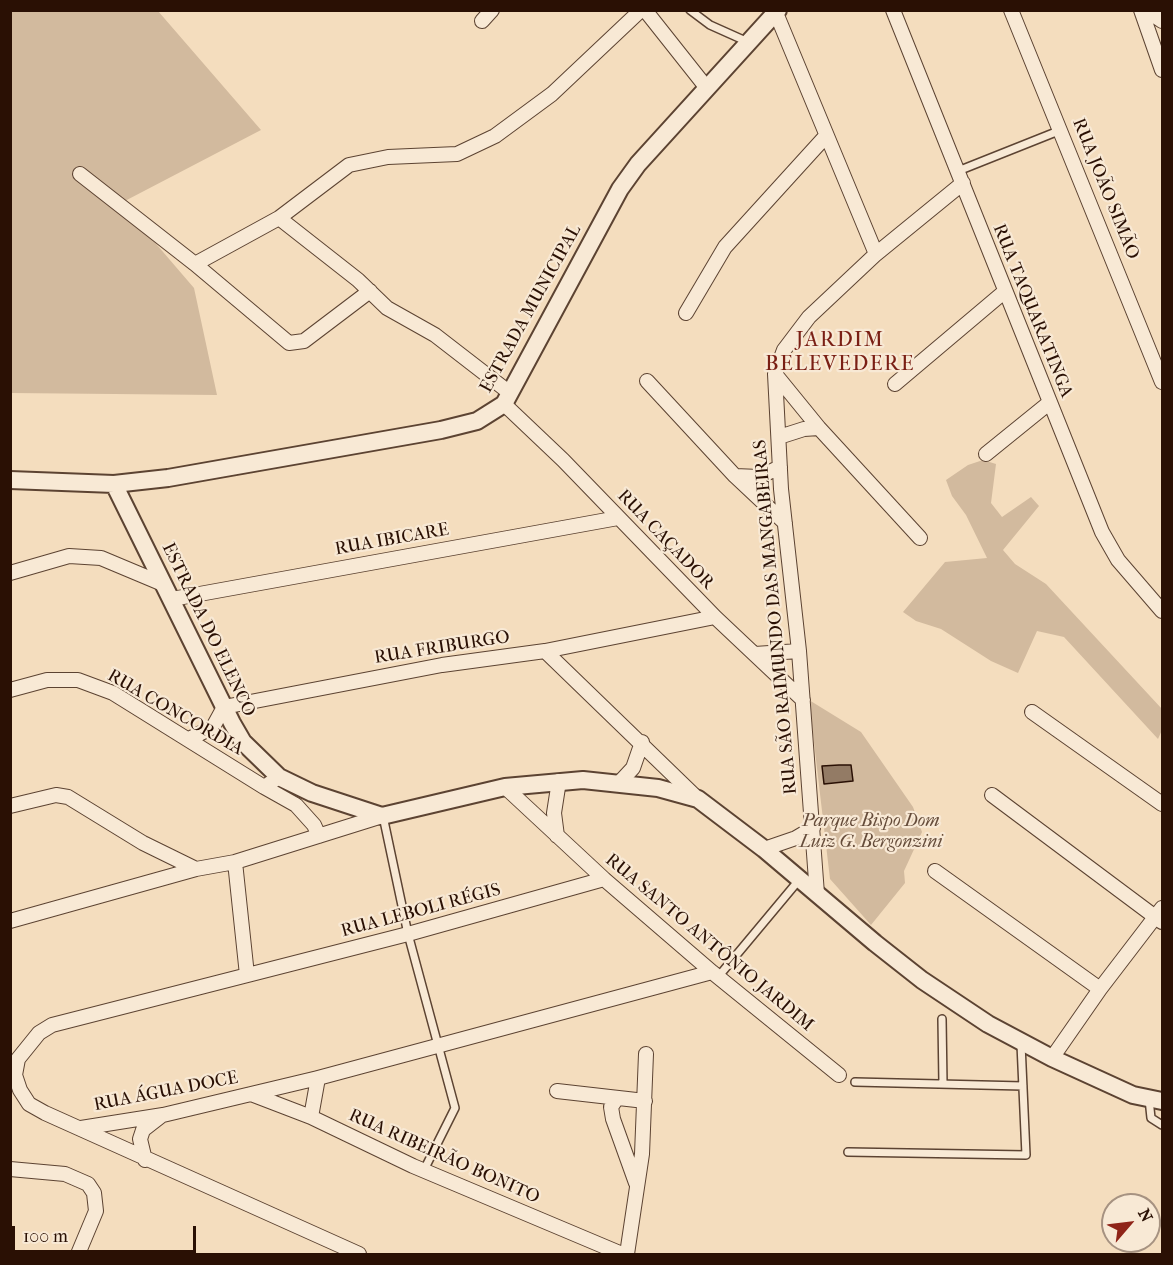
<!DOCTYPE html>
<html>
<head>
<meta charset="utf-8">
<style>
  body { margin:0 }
  #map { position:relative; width:1173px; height:1265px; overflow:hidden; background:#f4ddbe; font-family:"IM FELL French Canon",serif }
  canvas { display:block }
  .frame { position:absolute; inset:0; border:12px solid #2a1004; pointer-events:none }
  .north { position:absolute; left:1101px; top:1193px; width:60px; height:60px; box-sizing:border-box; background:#f8e9d5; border:2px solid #a69281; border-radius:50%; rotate:62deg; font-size:16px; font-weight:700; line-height:24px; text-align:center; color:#2a1004 }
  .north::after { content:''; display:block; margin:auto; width:21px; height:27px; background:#8f2418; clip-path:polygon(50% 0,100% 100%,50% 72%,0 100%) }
  .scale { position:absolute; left:12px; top:1226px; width:184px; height:27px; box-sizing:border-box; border:3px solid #2a1004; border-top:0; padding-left:8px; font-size:18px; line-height:21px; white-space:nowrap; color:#2a1004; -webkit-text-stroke:4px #f8e9d5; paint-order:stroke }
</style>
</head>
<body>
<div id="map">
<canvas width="1173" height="1265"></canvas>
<div class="frame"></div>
<div class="north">N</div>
<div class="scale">100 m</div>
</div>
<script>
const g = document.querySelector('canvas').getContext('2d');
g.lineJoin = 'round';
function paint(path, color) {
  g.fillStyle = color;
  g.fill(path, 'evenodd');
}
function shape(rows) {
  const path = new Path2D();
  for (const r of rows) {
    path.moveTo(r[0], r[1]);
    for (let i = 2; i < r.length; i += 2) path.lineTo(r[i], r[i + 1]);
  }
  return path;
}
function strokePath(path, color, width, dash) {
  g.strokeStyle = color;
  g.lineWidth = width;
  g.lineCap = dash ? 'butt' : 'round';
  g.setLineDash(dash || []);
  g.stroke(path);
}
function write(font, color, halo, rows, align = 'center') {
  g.font = font + ' "IM FELL French Canon",serif';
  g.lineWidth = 4.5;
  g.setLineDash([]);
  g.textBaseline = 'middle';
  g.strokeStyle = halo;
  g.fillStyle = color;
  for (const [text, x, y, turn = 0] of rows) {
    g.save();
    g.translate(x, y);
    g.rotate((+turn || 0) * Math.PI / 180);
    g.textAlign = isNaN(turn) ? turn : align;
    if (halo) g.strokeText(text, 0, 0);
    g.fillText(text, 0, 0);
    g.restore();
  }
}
const green = shape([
  [11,11,158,11,261,130,121,203,194,288,217,395,11,393],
  [983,460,996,464,991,503,1002,517,1031,497,1039,506,1003,550,1015,564,1046,584,1162,709,1162,730,1158,739,1064,637,1037,631,1018,673,991,661,941,629,916,621,903,612,945,562,987,558,966,515,952,496,946,480,968,465],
  [809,700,861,732,913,807,922,832,904,871,905,883,871,925,830,879]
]);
const building = shape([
  [839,765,851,765,853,781,824,784,822,766,839,765]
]);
const service = shape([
  [690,10,710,25,748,42],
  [958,171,1061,130],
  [383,816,408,934,455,1108,424,1170],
  [718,977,799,880],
  [942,1019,943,1084],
  [855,1082,1023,1086],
  [1149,1099,1151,1118,1162,1125],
  [848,1152,1026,1155,1021,1044]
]);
const minor = shape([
  [645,10,706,87],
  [893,10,1102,532,1118,560,1162,611],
  [1011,10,1162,382],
  [1141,10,1162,70],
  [1146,10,1162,21],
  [776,13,876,254],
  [482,21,492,10],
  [80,174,195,264,289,343,304,341,370,291],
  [279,218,358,280,387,308,435,335,510,393],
  [195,264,279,218,349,165,388,157,457,154,495,136,552,94,641,10],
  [686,313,725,247,825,137],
  [775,374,819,428,920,538],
  [647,381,735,476,785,523],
  [895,384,1004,292],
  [504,404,563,460,715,617,803,700],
  [779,437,804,429,819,428],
  [986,454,1049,403],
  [735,476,759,477,780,467],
  [10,573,69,556,101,558,163,584],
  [172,599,618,518],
  [545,651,698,799],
  [755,654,799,651],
  [10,690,47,680,78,680,113,693,264,787,279,777],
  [1032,712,1162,804],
  [189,739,213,727,224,707,442,665,545,651,715,617],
  [620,782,633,768,642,742],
  [264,787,296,805,314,825,319,836],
  [505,787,604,879,712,972,839,1075],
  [992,795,1162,922],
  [10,806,56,795,68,797,143,843,196,869],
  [557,836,554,813,559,781],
  [764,849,796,838,813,828],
  [235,862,247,975],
  [935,871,1100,989],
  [817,894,799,651,781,489,775,374,784,350,809,317,876,254,963,183],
  [10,921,196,869,235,862,382,816],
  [1052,1058,1100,989,1162,908],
  [557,1091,645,1101],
  [251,1094,311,1117,413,1166,622,1254],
  [617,1098,611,1107,613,1119,636,1183],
  [311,1117,318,1078],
  [81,1128,163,1115,318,1078,712,972],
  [145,1160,140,1139,143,1130,161,1116],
  [10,1169,65,1174,88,1184,94,1193,96,1211,78,1254],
  [359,1254,45,1113,29,1104,20,1090,15,1075,18,1059,39,1033,52,1025,408,934,604,879],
  [627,1254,642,1154,646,1054]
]);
const tertiary = shape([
  [10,480,114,484,168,478,441,430,477,421,504,404,620,189,638,164,778,10],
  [114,484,232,723,243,742,279,777,312,793,382,816,505,787,583,780,658,788,698,799,764,849,875,943,922,980,988,1024,1052,1058,1133,1095,1162,1101]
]);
const streetNames = [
  ["RUA JOÃO SIMÃO",1105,189,68],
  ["ESTRADA MUNICIPAL",531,309,-61],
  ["RUA TAQUARATINGA",1032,311,68],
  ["RUA IBICARE",392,540,-10],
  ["RUA CAÇADOR",665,540,46],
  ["RUA SÃO RAIMUNDO DAS MANGABEIRAS",776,617,-95],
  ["ESTRADA DO ELENCO",208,630,64],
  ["RUA FRIBURGO",442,648,-9],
  ["RUA CONCORDIA",175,713,30],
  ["RUA LEBOLI RÉGIS",421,911,-15],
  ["RUA SANTO ANTÔNIO JARDIM",709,943,40],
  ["RUA ÁGUA DOCE",166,1092,-11],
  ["RUA RIBEIRÃO BONITO",444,1157,24]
];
const parkNames = [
  ["Parque Bispo Dom",871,822],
  ["Luiz G. Bergonzini",871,843]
];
const quarterNames = [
  ["JARDIM",840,341],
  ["BELEVEDERE",840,365]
];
paint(green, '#d2ba9e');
paint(building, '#937b65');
strokePath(building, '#2a1004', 1.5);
strokePath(service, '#5c4332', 10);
strokePath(minor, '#5c4332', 16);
strokePath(tertiary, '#5c4332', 20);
strokePath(service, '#f8e9d5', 7);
strokePath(minor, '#f8e9d5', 14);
strokePath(tertiary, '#f8e9d5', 16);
write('18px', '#2a1004', '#f8e9d5', streetNames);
write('italic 18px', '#654c3a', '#f8e9d5', parkNames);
g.letterSpacing = '1.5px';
write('21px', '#7a1f14', '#f8e9d5', quarterNames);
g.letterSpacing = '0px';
</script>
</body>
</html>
